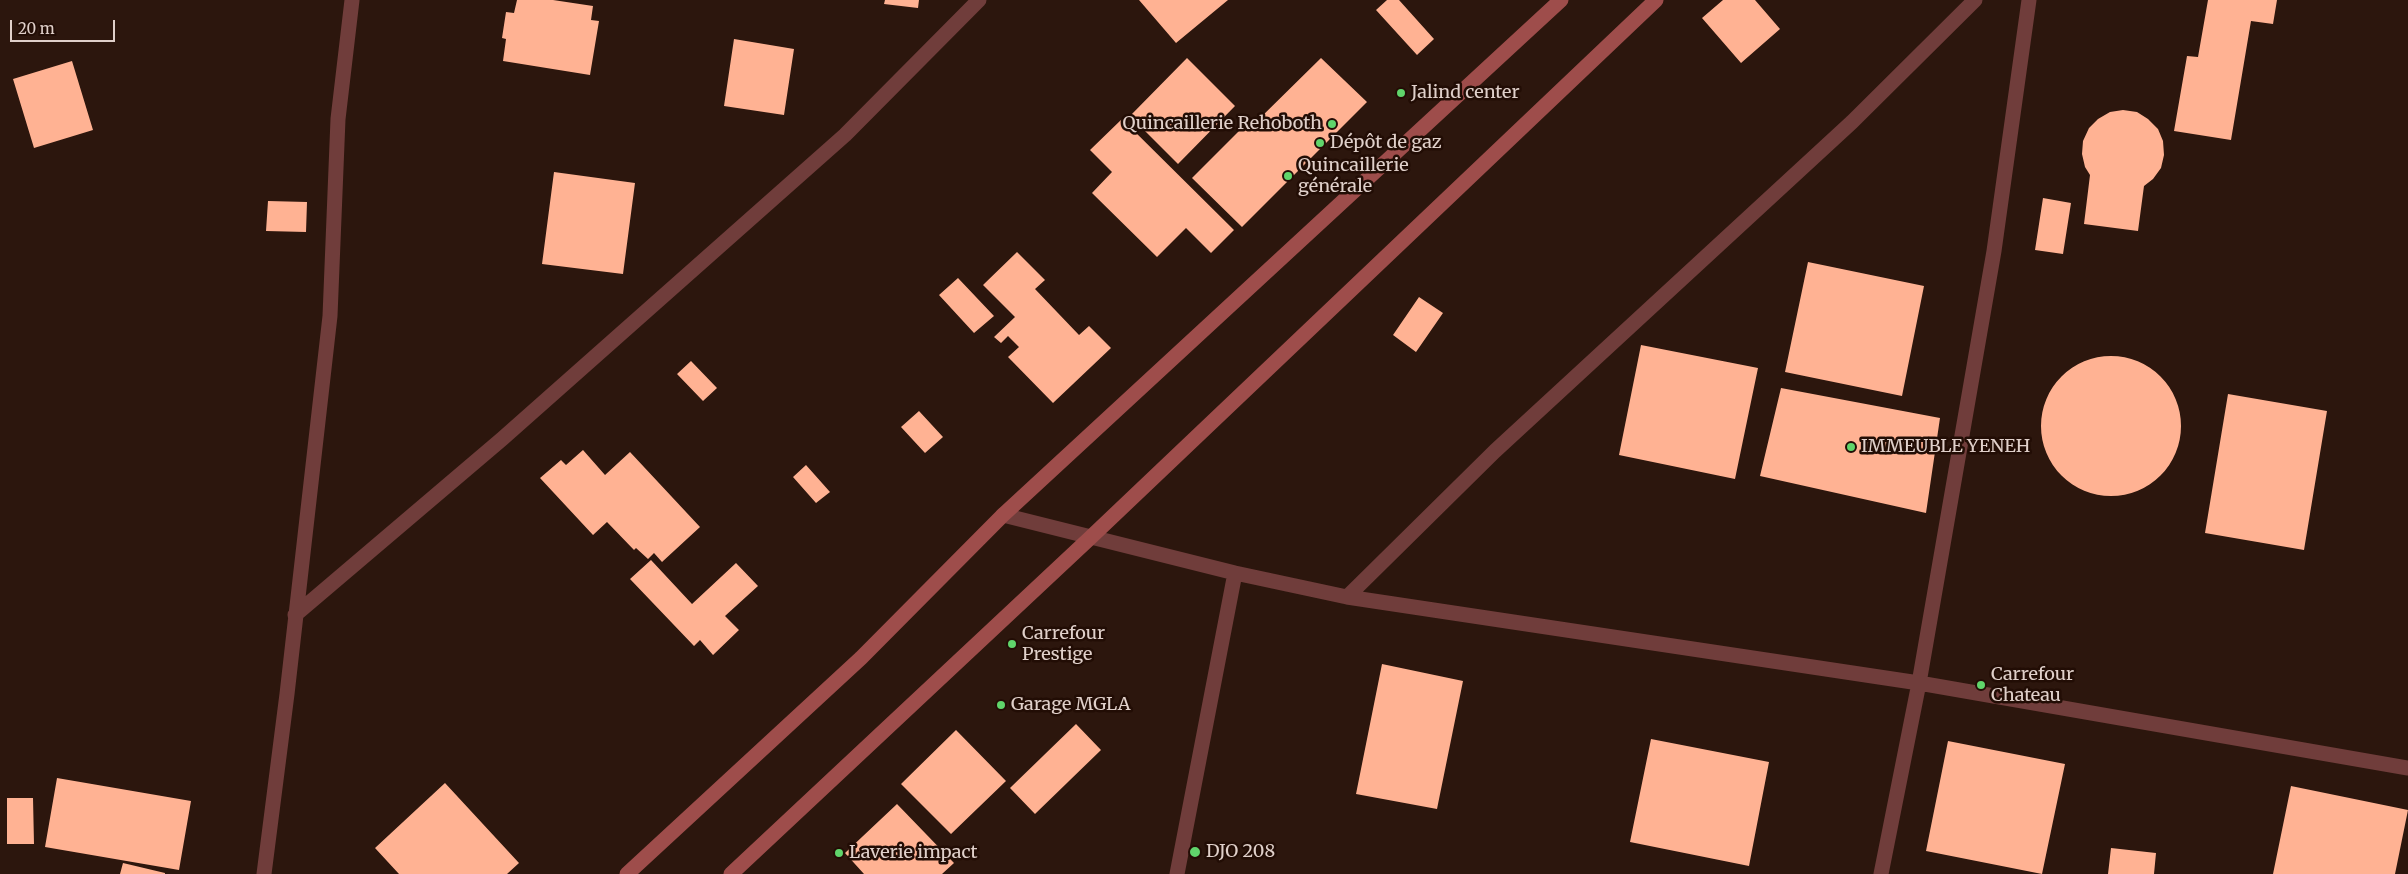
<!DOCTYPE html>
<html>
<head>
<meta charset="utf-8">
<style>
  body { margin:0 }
  #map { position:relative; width:2408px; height:874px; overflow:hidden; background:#2c160d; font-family:Merriweather,serif }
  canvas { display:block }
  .scale { position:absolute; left:10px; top:20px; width:105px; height:22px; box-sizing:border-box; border:2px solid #e0d0ca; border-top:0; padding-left:6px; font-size:15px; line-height:18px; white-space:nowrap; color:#e0d0ca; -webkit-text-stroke:4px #220d05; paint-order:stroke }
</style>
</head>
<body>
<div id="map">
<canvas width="2408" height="874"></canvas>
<div class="scale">20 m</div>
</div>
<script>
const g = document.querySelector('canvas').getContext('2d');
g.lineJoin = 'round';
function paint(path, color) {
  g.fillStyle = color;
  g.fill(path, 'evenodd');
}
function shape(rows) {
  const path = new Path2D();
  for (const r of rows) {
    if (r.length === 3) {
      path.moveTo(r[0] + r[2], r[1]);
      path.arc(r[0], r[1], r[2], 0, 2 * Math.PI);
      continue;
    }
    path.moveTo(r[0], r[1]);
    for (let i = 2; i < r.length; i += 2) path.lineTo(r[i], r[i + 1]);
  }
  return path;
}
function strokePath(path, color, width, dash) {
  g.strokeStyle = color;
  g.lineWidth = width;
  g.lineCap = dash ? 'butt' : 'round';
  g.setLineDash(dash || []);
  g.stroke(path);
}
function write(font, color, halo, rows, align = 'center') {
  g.font = font + ' Merriweather,serif';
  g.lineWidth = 5;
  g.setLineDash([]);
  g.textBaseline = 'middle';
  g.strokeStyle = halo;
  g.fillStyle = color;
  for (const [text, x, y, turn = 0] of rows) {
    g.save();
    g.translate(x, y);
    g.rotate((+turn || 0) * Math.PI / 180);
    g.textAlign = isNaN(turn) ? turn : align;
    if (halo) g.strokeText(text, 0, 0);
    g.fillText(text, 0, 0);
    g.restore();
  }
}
const building = shape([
  [517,0,553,0,593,6,591,20,599,21,590,75,503,61,506,39,502,38,506,12,514,13],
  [885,0,919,0,918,8,884,4],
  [1139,0,1228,0,1176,43],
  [1387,0,1399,0,1434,39,1417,55,1376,10],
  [1723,0,1755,0,1780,29,1741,63,1702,18],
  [2208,0,2277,0,2273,24,2251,21,2231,140,2174,131,2187,56,2198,57],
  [734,39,794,49,784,115,724,106],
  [1187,58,1235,106,1178,164,1130,116],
  [1321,58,1367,102,1242,227,1192,178,1250,120,1254,124],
  [72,61,93,130,34,148,13,79],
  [2123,110,2137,112,2148,119,2158,129,2163,141,2164,155,2161,168,2153,179,2144,186,2138,231,2084,224,2090,175,2085,167,2082,154,2083,141,2089,128,2098,119,2110,112],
  [1122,119,1234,230,1211,253,1186,228,1157,257,1092,193,1112,172,1090,150],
  [554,172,635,183,623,274,542,264],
  [2043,198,2071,203,2063,254,2035,250],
  [268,201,307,202,306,232,266,231],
  [1017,252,1045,280,1035,289,1079,335,1089,326,1111,348,1053,403,1008,357,1019,347,1008,336,1001,343,994,337,1015,317,983,285],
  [1808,262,1924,286,1902,396,1785,372],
  [958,278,994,316,974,333,939,295],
  [1419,297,1443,313,1416,352,1393,335],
  [1641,345,1758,368,1735,479,1619,455],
  [2111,426,70],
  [691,361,717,388,703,401,677,374],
  [1781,388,1940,418,1926,513,1760,476],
  [2228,394,2327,411,2304,550,2205,533],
  [919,411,943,437,925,453,901,427],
  [583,450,605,475,630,452,700,527,662,562,654,553,648,559,636,548,634,550,607,522,593,535,540,478,561,460,566,465],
  [806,465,830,492,816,503,793,477],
  [651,560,692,604,736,563,758,586,725,616,739,630,713,655,700,640,694,646,630,579],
  [1382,664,1463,681,1437,809,1356,794],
  [1076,724,1101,750,1035,814,1010,788],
  [956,730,1006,781,951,834,901,784],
  [1651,739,1769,762,1749,866,1630,842],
  [1948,741,2065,764,2042,874,1926,851],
  [57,778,191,801,179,870,45,847],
  [445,783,519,863,507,874,399,874,375,848],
  [2291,786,2408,810,2395,874,2273,874],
  [7,798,33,798,34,844,7,844],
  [897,804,954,863,942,874,864,874,845,853],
  [2111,848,2156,853,2154,874,2108,874],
  [123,863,165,873,165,874,120,874]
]);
const minor = shape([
  [1003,515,1235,573,1347,597,1919,683,2408,768],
  [1347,597,1495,451,1852,122,1975,0],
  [295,615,502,439,845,135,979,0],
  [264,874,287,694,330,316,338,119,352,0],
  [1177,874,1235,573],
  [1881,874,1919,683,1994,251,2029,0]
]);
const secondary = shape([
  [627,874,861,658,1003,515,1561,0],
  [731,874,1090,538,1656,0]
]);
const markers = [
  [1401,93,5,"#60d56b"],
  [1332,124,5,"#60d56b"],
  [1320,143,5,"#60d56b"],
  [1288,176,5,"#60d56b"],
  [1851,447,5,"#60d56b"],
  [1012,644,5,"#60d56b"],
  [1981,685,5,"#60d56b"],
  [1001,705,5,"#60d56b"],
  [1195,852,6,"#60d56b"],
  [839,853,5,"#60d56b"]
];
const poiNames = [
  ["Jalind center",1411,93],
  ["Quincaillerie Rehoboth",1322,124,"right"],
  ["Dépôt de gaz",1330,143],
  ["Quincaillerie",1298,166],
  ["générale",1298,187],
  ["IMMEUBLE YENEH",1861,447],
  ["Carrefour",1022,634],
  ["Prestige",1022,655],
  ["Carrefour",1991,675],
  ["Chateau",1991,696],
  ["Garage MGLA",1011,705],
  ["DJO 208",1206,852],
  ["Laverie impact",849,853]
];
paint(building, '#ffb293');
strokePath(minor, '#703d3b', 15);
strokePath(secondary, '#9e4d4b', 15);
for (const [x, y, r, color] of markers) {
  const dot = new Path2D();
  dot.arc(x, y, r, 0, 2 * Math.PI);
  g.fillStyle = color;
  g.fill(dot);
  strokePath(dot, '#220d05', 2);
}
write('18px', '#e0d0ca', '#220d05', poiNames, 'left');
</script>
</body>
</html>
